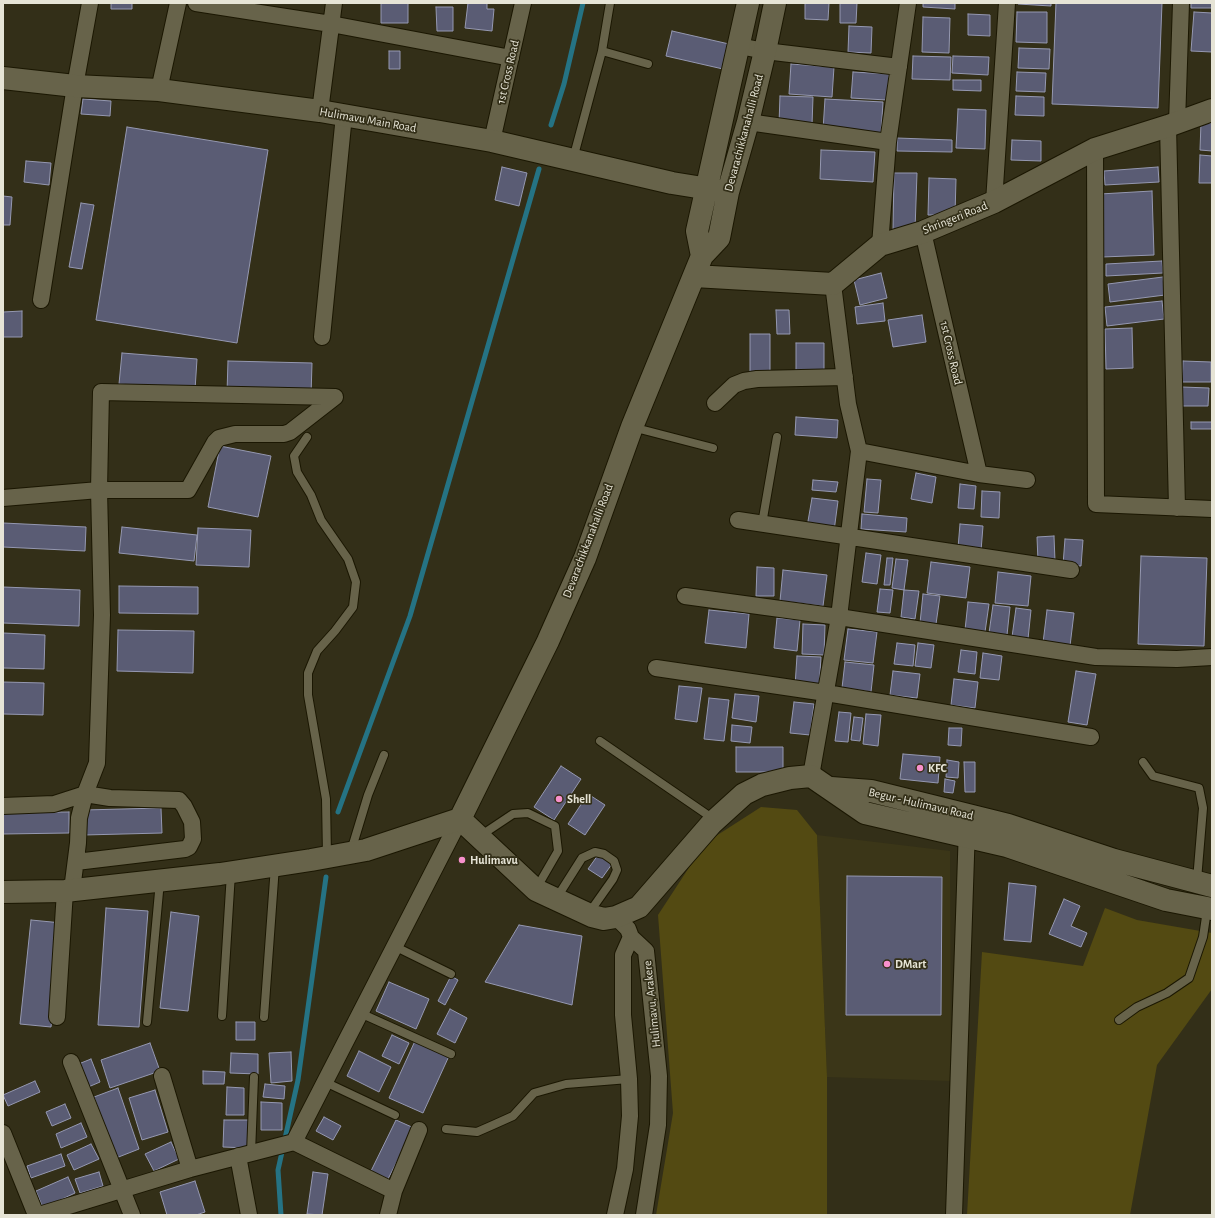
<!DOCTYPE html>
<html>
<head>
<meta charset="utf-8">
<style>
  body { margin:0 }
  #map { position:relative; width:1215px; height:1218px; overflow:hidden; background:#332f18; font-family:"Alegreya Sans",sans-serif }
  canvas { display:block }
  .frame { position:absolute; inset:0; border:4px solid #e6e4d6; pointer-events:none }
</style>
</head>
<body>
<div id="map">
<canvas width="1215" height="1218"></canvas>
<div class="frame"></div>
</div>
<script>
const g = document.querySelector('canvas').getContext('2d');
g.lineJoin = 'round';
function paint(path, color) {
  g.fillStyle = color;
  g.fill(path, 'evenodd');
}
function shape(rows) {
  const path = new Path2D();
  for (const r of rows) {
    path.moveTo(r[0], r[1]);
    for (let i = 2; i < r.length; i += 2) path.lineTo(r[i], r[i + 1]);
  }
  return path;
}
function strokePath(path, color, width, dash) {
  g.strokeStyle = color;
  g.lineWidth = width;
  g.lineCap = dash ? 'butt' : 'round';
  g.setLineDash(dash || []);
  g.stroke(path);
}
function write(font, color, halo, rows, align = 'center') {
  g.font = font + ' "Alegreya Sans",sans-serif';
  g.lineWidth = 3.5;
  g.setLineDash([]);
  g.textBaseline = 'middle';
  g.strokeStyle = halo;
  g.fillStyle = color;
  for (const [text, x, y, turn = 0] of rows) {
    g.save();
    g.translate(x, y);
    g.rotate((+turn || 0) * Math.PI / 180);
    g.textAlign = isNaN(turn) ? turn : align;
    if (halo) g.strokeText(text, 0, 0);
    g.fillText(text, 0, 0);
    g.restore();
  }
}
const built = shape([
  [817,835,950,851,951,1081,827,1077]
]);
const green = shape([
  [761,807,797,810,817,835,827,1077,827,1215,656,1215,673,1113,658,915,705,843],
  [1105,908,1137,920,1212,933,1212,989,1157,1065,1130,1215,967,1215,982,952,1083,966]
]);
const stream = shape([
  [551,125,564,84,583,3],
  [338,812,410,616,539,169],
  [281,1215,278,1170,298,1080,326,877]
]);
const building = shape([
  [111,3,132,3,132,9,111,9,111,3],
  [381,3,408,3,408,23,381,23,381,3],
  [468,3,487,3,487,9,494,9,492,31,465,28,468,3],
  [805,3,829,3,828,20,805,19,805,3],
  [840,3,857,3,856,23,840,23,840,3],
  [923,3,955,3,955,9,923,7,923,3],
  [1018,3,1051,3,1051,6,1018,4,1018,3],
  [1056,3,1162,3,1158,108,1052,104,1056,3],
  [1191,3,1212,3,1212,8,1191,8,1191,3],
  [436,7,453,7,453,31,437,31,436,7],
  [1017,12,1047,12,1047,43,1016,42,1017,12],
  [1194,12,1212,13,1212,52,1191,51,1194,12],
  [968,14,990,15,990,36,968,35,968,14],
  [923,17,950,18,949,53,922,52,923,17],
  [849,26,872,27,871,53,848,52,849,26],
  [672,31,729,44,723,69,666,56,672,31],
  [1019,48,1050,49,1049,69,1018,68,1019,48],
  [389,51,400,51,400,69,389,69,389,51],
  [913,56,951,57,950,80,912,79,913,56],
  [953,56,989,57,988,75,952,73,953,56],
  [791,64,834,67,832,97,789,94,791,64],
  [853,72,889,74,887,100,851,98,853,72],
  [1017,72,1046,73,1045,92,1016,91,1017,72],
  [953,80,981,80,981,91,953,90,953,80],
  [780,96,813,97,812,125,779,124,780,96],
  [1016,96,1044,97,1044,116,1015,115,1016,96],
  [83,99,111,101,110,116,81,114,83,99],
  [825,99,883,102,881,133,823,130,825,99],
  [958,109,986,110,985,149,956,148,958,109],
  [1201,123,1212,123,1212,151,1200,150,1201,123],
  [127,127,268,150,237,343,96,320,127,127],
  [897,138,952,140,952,152,897,151,897,138],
  [1012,140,1041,141,1041,161,1011,160,1012,140],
  [821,150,875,152,873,182,820,179,821,150],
  [1200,155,1212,156,1212,183,1199,183,1200,155],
  [26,161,51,163,49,185,24,182,26,161],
  [502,167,527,173,519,206,495,200,502,167],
  [1158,167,1159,182,1105,185,1104,171,1158,167],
  [894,173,917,173,915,230,893,230,894,173],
  [929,178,956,179,955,215,928,215,929,178],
  [1152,191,1154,255,1102,257,1100,194,1152,191],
  [3,196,12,197,10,225,3,225,3,196],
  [81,203,94,205,82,269,69,267,81,203],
  [1162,261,1163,273,1106,276,1106,264,1162,261],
  [881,273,887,298,860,305,854,280,881,273],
  [1163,277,1165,295,1110,302,1108,284,1163,277],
  [1162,301,1164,319,1107,326,1105,307,1162,301],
  [883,303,885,321,857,324,855,307,883,303],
  [776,310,789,310,790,334,777,334,776,310],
  [22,311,22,337,3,337,3,312,22,311],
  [922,315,926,342,893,347,888,320,922,315],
  [1132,328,1133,368,1106,369,1105,329,1132,328],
  [750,334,770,334,770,374,750,374,750,334],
  [796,343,824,343,824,375,796,375,796,343],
  [122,353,197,359,195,390,119,384,122,353],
  [228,361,312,363,311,396,227,393,228,361],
  [1183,361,1211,362,1211,382,1182,382,1183,361],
  [1182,387,1209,388,1208,406,1182,406,1182,387],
  [796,417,838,420,837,438,795,435,796,417],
  [1191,422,1212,422,1212,429,1191,429,1191,422],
  [220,446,271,456,258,517,208,507,220,446],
  [916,473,936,477,932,503,911,499,916,473],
  [867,479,881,480,878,513,864,512,867,479],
  [813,480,838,482,836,492,812,490,813,480],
  [960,484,976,486,974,509,958,508,960,484],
  [982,491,1000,492,999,518,981,517,982,491],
  [812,498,838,501,834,531,807,527,812,498],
  [862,514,907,518,906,532,861,529,862,514],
  [3,523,86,527,85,551,3,547,3,523],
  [960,524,983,526,981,551,958,548,960,524],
  [122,527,197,535,194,561,119,553,122,527],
  [198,528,251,530,249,567,196,565,198,528],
  [1054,536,1055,561,1038,561,1037,537,1054,536],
  [1065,539,1083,540,1081,566,1063,565,1065,539],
  [866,553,881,555,877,584,862,582,866,553],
  [1141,556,1207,558,1204,646,1138,644,1141,556],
  [887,558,893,558,890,585,884,585,887,558],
  [896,559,908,560,904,590,892,588,896,559],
  [931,562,970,567,966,598,927,593,931,562],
  [757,567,774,568,774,596,756,596,757,567],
  [783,570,827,575,823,606,780,601,783,570],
  [998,572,1031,576,1028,606,995,603,998,572],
  [119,586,198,587,198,614,119,613,119,586],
  [3,587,80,590,79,626,3,623,3,587],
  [880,589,893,590,890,613,877,612,880,589],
  [904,590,919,591,915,619,901,617,904,590],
  [923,594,940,596,936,624,920,623,923,594],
  [968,602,989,604,985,632,965,630,968,602],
  [993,605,1010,607,1007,635,989,633,993,605],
  [1016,608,1031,610,1028,639,1012,637,1016,608],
  [709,610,749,614,746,648,705,643,709,610],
  [1047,610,1074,613,1070,646,1043,643,1047,610],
  [777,618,800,620,797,651,774,648,777,618],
  [803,624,825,625,824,655,802,654,803,624],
  [848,629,877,632,873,663,844,660,848,629],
  [118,630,194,631,193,673,117,671,118,630],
  [3,633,45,635,44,669,3,668,3,633],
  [897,643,915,645,913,666,894,664,897,643],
  [918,643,934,645,931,668,915,666,918,643],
  [961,650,977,652,975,674,958,672,961,650],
  [983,653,1002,656,999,680,980,678,983,653],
  [797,656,821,657,819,688,795,686,797,656],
  [845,662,874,665,871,692,842,688,845,662],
  [893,671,920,674,917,698,890,695,893,671],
  [1076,671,1096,674,1087,725,1068,722,1076,671],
  [954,679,978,682,975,708,951,705,954,679],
  [3,682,44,683,43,715,3,714,3,682],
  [679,686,702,688,697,722,675,719,679,686],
  [735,694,759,696,756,722,732,718,735,694],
  [709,698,729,700,724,741,704,739,709,698],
  [794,702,814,704,810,735,790,733,794,702],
  [839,712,851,713,848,742,835,741,839,712],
  [866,714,881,715,878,746,863,744,866,714],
  [854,717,863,718,860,741,851,740,854,717],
  [732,725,752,727,750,743,731,741,732,725],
  [949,728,962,728,961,746,948,745,949,728],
  [736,747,783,747,783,772,736,772,736,747],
  [903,754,940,757,938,783,900,779,903,754],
  [947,760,959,762,958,778,946,777,947,760],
  [964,762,975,762,975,792,965,792,964,762],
  [561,766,581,779,554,820,534,807,561,766],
  [945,779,955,781,953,793,944,792,945,779],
  [588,794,605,805,585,835,568,824,588,794],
  [161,808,162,833,84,835,84,810,161,808],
  [69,812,69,833,3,834,3,813,69,812],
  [598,855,612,864,602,878,588,869,598,855],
  [847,876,942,877,941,1015,846,1015,847,876],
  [1009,883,1036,886,1031,942,1004,940,1009,883],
  [1064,899,1080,906,1071,926,1087,933,1081,947,1049,934,1064,899],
  [106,908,148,911,139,1027,98,1025,106,908],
  [171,912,199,916,188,1011,160,1008,171,912],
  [31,920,62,923,51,1027,20,1024,31,920],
  [519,925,582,936,572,1005,485,982,519,925],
  [451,976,458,980,445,1005,438,1001,451,976],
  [389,982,429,999,416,1029,376,1011,389,982],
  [450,1009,467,1018,455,1043,437,1034,450,1009],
  [236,1022,255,1022,255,1040,236,1040,236,1022],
  [392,1035,409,1043,399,1064,382,1056,392,1035],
  [415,1041,449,1056,423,1113,389,1098,415,1041],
  [150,1043,160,1071,110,1088,101,1060,150,1043],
  [359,1051,391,1067,379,1092,347,1076,359,1051],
  [291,1052,292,1081,271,1083,269,1053,291,1052],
  [231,1053,258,1054,258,1074,230,1073,231,1053],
  [91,1059,100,1082,86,1088,76,1065,91,1059],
  [203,1071,225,1072,224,1084,203,1084,203,1071],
  [35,1081,40,1092,8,1106,3,1095,35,1081],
  [265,1084,285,1086,284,1099,263,1097,265,1084],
  [227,1087,244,1088,244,1115,226,1115,227,1087],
  [118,1088,139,1149,116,1158,94,1097,118,1088],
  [155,1090,168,1132,142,1140,129,1098,155,1090],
  [261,1102,282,1103,282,1130,261,1130,261,1102],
  [65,1104,71,1118,52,1126,46,1112,65,1104],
  [324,1117,341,1126,333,1140,316,1131,324,1117],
  [224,1120,249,1120,248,1148,223,1147,224,1120],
  [396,1120,414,1128,388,1179,371,1171,396,1120],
  [81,1123,87,1137,61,1148,56,1134,81,1123],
  [171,1142,179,1159,154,1171,145,1154,171,1142],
  [91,1144,99,1159,74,1170,67,1155,91,1144],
  [61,1154,65,1166,31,1178,27,1166,61,1154],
  [99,1172,103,1186,80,1193,75,1179,99,1172],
  [313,1172,328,1174,322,1215,307,1214,313,1172],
  [68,1177,75,1193,43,1208,36,1191,68,1177],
  [195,1181,205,1212,196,1215,167,1215,160,1192,195,1181]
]);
const lane = shape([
  [602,51,610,3],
  [573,159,602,51,648,64],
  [632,427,713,448],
  [307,437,294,456,297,472,311,495,321,520,348,559,356,582,353,607,335,631,317,651,308,673,308,695,326,799,327,856],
  [762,524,777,437],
  [600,741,715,820],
  [1143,762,1153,776,1199,788,1203,808,1197,880],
  [480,836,513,814,528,813,555,826,558,851,536,889],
  [351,851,368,795,384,755],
  [556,899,582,858,595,852,604,854,614,861,617,870,613,879,589,913],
  [394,946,451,974],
  [360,1013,451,1054],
  [222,1016,231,873],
  [264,1017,275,866],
  [1119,1020,1137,1007,1167,993,1189,978,1203,937,1207,910],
  [147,1022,160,881],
  [325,1082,395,1115],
  [446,1129,477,1132,493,1125,513,1116,534,1093,566,1084,629,1079],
  [251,1153,254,1077]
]);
const street = shape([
  [196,3,331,24,511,58],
  [739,46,765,51,899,67],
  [159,90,178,3],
  [320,111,334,3],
  [748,122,888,142],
  [1177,123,1181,3],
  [1168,126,1177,508],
  [492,141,523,3],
  [1095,149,1096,504,1212,509],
  [994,202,1007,3],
  [923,232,979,474],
  [880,245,888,142,908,3],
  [41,300,75,86,90,3],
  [322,337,344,115],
  [715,403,734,385,744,381,757,379,845,377],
  [859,451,979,474,1027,480],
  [3,498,99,490,188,490,215,442,219,438,235,434,284,434,290,432,335,397],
  [738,520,1071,570],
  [685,596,839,617,1096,657,1177,659,1212,657],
  [656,668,826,693,1091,737],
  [811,776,839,617,859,451,848,404,833,284],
  [3,806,54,804,85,794,97,763,102,615,99,490,101,392,335,397],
  [72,890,78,843,79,818,85,794,110,798,179,800,184,806,192,822,193,839,189,847,185,849,76,862],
  [616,917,628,929,631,937,646,951,659,1076,658,1125,644,1215],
  [57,1017,65,891],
  [71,1062,132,1215],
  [162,1076,190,1169],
  [3,1133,36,1215],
  [294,1142,460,819],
  [238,1156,249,1215],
  [39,1215,190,1169,294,1142,394,1191],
  [388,1215,394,1191,419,1130],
  [615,1215,625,1169,630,1116,629,1079,623,1015,623,955,631,937],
  [954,1215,967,827]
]);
const secondary = shape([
  [3,78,75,86,159,90,320,111,492,141,672,183,728,192],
  [702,256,697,231,748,3],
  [694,276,833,284,880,245,923,232,994,202,1095,149,1168,126,1212,110],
  [831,788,871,791,1008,825,1114,860,1212,886],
  [460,819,548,641,585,558,632,427,702,256,719,238,728,192,748,122,765,51,775,3],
  [460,819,536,890,592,916,604,919,616,917,639,907,712,823,744,794,762,785,790,778,811,776,865,813,1007,846,1166,900,1212,909],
  [3,892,65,891,220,874,311,860,366,850,460,819]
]);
const markers = [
  [920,768,4,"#f890cc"],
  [559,799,4,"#f890cc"],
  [462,860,4,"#f890cc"],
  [887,964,4,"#f890cc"]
];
const streetNames = [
  ["1st Cross Road",508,72,-77],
  ["Hulimavu Main Road",368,120,10],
  ["Devarachikkanahalli Road",744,133,-75],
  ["Shringeri Road",955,218,-22],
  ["1st Cross Road",951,353,77],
  ["Devarachikkanahalli Road",588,541,-69],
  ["Begur - Hulimavu Road",921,804,13],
  ["Hulimavu, Arakere",652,1004,-96]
];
const poiNames = [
  ["KFC",928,768],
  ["Shell",567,799],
  ["Hulimavu",470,860],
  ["DMart",895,964]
];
paint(built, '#3b3618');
paint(green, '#534a12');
strokePath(stream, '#257384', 5);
paint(building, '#5a5c74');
strokePath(building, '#9598b1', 1);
strokePath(lane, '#1b1702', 10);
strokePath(street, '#1b1702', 18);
strokePath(secondary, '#1b1702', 24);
strokePath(lane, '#67634a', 8);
strokePath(street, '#67634a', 16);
strokePath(secondary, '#67634a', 22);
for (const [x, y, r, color] of markers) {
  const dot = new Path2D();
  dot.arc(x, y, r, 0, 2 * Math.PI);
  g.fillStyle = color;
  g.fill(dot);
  strokePath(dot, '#332f18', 1.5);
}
write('12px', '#e6e4d6', '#332f18', streetNames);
write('bold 12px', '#e6e4d6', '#332f18', poiNames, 'left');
</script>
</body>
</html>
